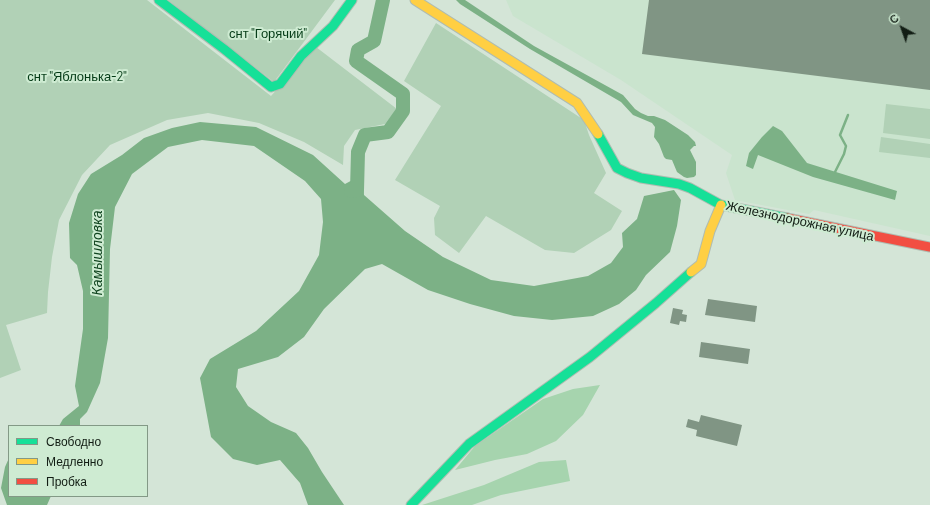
<!DOCTYPE html>
<html>
<head>
<meta charset="utf-8">
<style>
  body { margin:0 }
  #map { position:relative; width:930px; height:505px; overflow:hidden; background:#d4e5d7; font-family:Barlow,sans-serif }
  canvas { display:block }
  .legend { position:absolute; left:8px; top:425px; width:140px; height:72px; box-sizing:border-box; background:#ceebd2; border:1px solid #839986; margin:0; padding:5px 7px; list-style:none; font-size:12px; color:#121d14 }
  .legend li { display:flex; align-items:center; gap:8px; height:20px }
  .legend b { width:20px; border:1px solid #839986 }
  .north { position:absolute; left:882px; top:8px; width:40px; height:40px; -webkit-text-stroke:3px #ceebd2; paint-order:stroke; rotate:319deg; font-size:11px; font-weight:700; line-height:16px; text-align:center; color:#121d14 }
  .north::after { content:''; display:block; margin:auto; width:14px; height:18px; background:#121d14; clip-path:polygon(50% 0,100% 100%,50% 72%,0 100%) }
</style>
</head>
<body>
<div id="map">
<canvas width="930" height="505"></canvas>
<ul class="legend">
<li><b style="height:5px;background:#16e098"></b>Свободно</li>
<li><b style="height:5px;background:#ffcf43"></b>Медленно</li>
<li><b style="height:5px;background:#f24e42"></b>Пробка</li>
</ul>
<div class="north">С</div>
</div>
<script>
const g = document.querySelector('canvas').getContext('2d');
g.lineJoin = 'round';
function paint(path, color) {
  g.fillStyle = color;
  g.fill(path, 'evenodd');
}
function shape(rows) {
  const path = new Path2D();
  for (const r of rows) {
    path.moveTo(r[0], r[1]);
    for (let i = 2; i < r.length; i += 2) path.lineTo(r[i], r[i + 1]);
  }
  return path;
}
function strokePath(path, color, width, dash) {
  g.strokeStyle = color;
  g.lineWidth = width;
  g.lineCap = dash ? 'butt' : 'round';
  g.setLineDash(dash || []);
  g.stroke(path);
}
function write(font, color, halo, rows, align = 'center') {
  g.font = font + ' Barlow,sans-serif';
  g.lineWidth = 4;
  g.setLineDash([]);
  g.textBaseline = 'middle';
  g.strokeStyle = halo;
  g.fillStyle = color;
  for (const [text, x, y, turn = 0] of rows) {
    g.save();
    g.translate(x, y);
    g.rotate((+turn || 0) * Math.PI / 180);
    g.textAlign = isNaN(turn) ? turn : align;
    if (halo) g.strokeText(text, 0, 0);
    g.fillText(text, 0, 0);
    g.restore();
  }
}
const built = shape([
  [506,0,930,0,930,236,814,210,809,214,735,200,726,173,732,155,621,80,513,16]
]);
const green = shape([
  [0,0,147,0,271,96,316,47,397,109,385,124,355,130,344,146,343,165,304,142,259,123,208,113,167,120,110,145,82,175,59,220,52,257,48,292,47,313,6,325,21,370,0,378],
  [168,0,335,0,274,82],
  [436,23,584,120,589,135,606,173,594,193,622,211,611,230,574,253,545,250,486,216,459,253,435,235,434,218,440,206,395,180,441,106,404,81],
  [886,104,930,109,930,139,883,133],
  [881,137,930,144,930,158,879,152]
]);
const forest = shape([
  [600,385,583,415,556,441,527,454,495,460,455,470,475,446,543,399,573,389],
  [566,460,570,481,501,495,472,505,422,505,484,485,539,462]
]);
const water = shape([
  [456,0,465,0,534,46,623,95,635,109,641,113,648,116,654,116,665,120,688,135,695,142,696,146,694,146,690,150,696,162,696,175,694,177,687,178,684,177,677,172,672,160,666,159,664,157,659,144,654,137,655,127,652,123,633,115,621,102,530,49,460,4],
  [200,122,256,127,313,155,345,184,358,177,363,177,364,195,405,231,443,257,491,280,534,286,588,276,611,263,623,247,622,233,637,219,644,196,674,190,681,200,677,226,670,252,646,275,636,290,619,304,593,316,552,320,514,316,470,304,428,290,382,264,365,269,324,309,304,337,278,357,238,369,236,387,248,406,271,422,296,433,308,448,322,472,344,505,308,505,300,483,280,460,257,465,233,459,211,437,200,378,210,359,256,331,299,291,319,255,323,222,321,199,305,181,254,146,202,140,168,147,132,174,115,207,110,249,108,338,100,383,87,412,80,419,80,426,59,426,63,419,79,406,75,386,83,329,83,291,77,265,70,258,69,223,78,194,91,174,122,155,144,138,172,128],
  [773,126,782,131,807,163,897,191,895,200,813,177,758,155,753,169,746,166,749,153,762,137],
  [9,458,9,496,51,496,47,505,7,505,1,488,5,467]
]);
const stream = shape([
  [835,172,844,154,846,146,840,135,848,115]
]);
const river = shape([
  [351,191,357,190,358,152,365,135,388,132,403,111,403,94,356,61,358,50,374,41,383,0]
]);
const building = shape([
  [649,0,930,0,930,90,642,54],
  [708,299,757,306,755,322,705,315],
  [673,308,683,310,682,314,687,315,686,322,680,321,679,325,670,323],
  [701,342,750,349,748,364,699,357],
  [701,415,742,425,737,446,696,436,697,430,686,427,688,419,699,422]
]);
const fast = shape([
  [159,0,224,49,271,87,280,84,301,56,333,26,352,0],
  [598,134,617,168,627,173,641,178,679,184,690,188,721,205,787,218],
  [411,505,469,444,590,357,656,303,691,272]
]);
const slow = shape([
  [415,0,577,103,598,134],
  [691,272,701,264,710,231,721,205]
]);
const jam = shape([
  [787,218,930,247]
]);
const parkNames = [
  ["снт \"Горячий\"",268,34],
  ["снт \"Яблонька-2\"",77,77]
];
const streetNames = [
  ["Железнодорожная улица",800,221,12]
];
const waterNames = [
  ["Камышловка",97,253,-90]
];
paint(built, '#cae4ce');
paint(green, '#b1d1b6');
paint(forest, '#a6d4ae');
paint(water, '#7cb186');
strokePath(stream, '#7cb186', 2.5);
strokePath(river, '#7cb186', 14);
paint(building, '#809584');
strokePath(fast, '#afbcb1', 11);
strokePath(slow, '#afbcb1', 11);
strokePath(jam, '#afbcb1', 11);
strokePath(fast, '#16e098', 9);
strokePath(slow, '#ffcf43', 9);
strokePath(jam, '#f24e42', 9);
write('13px', '#053c17', '#ceebd2', parkNames);
write('13px', '#121d14', '#ceebd2', streetNames);
write('italic 14px', '#114520', '#ceebd2', waterNames);
</script>
</body>
</html>
